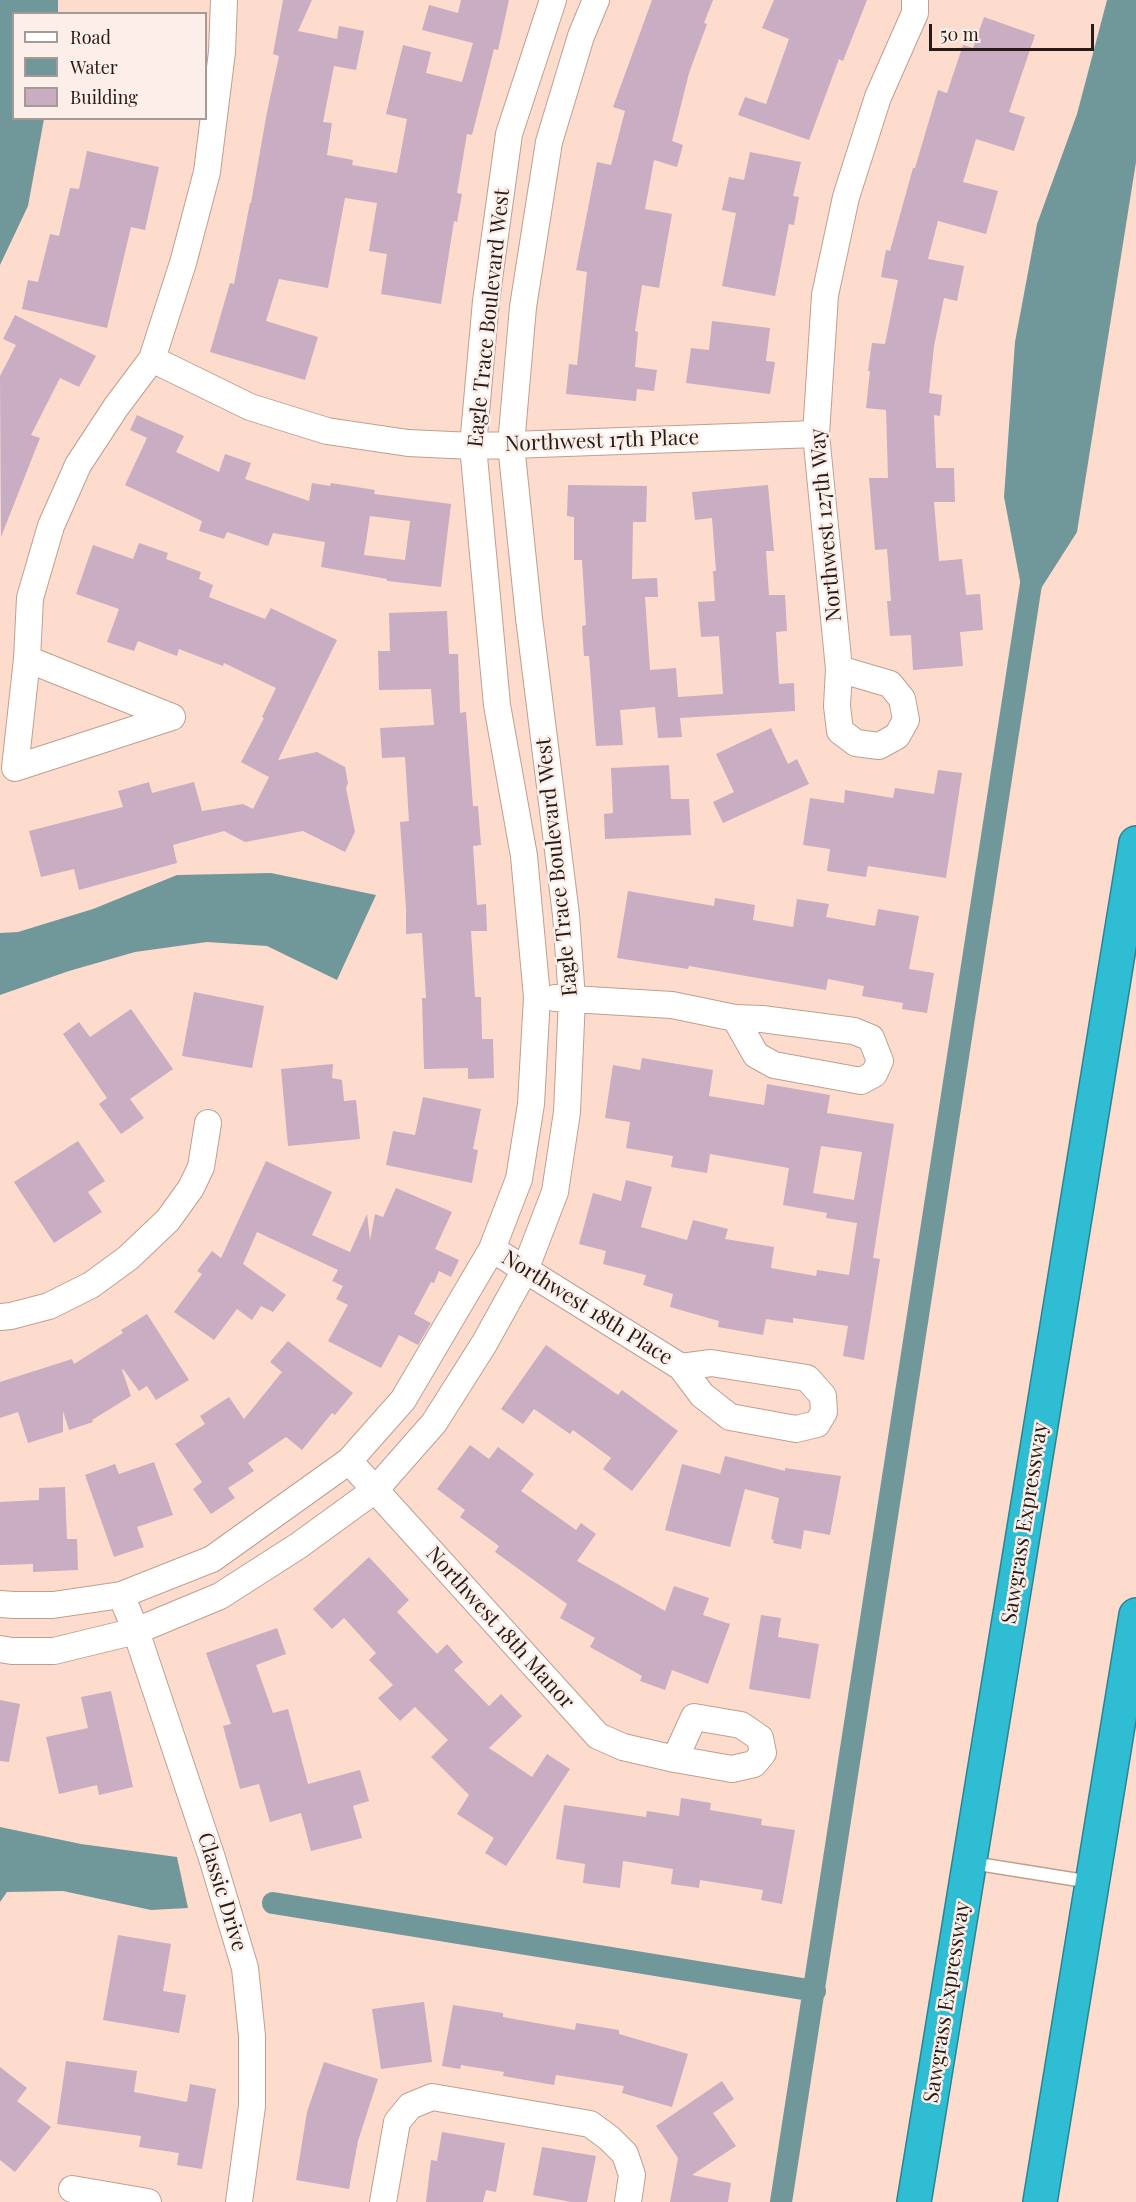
<!DOCTYPE html>
<html>
<head>
<meta charset="utf-8">
<style>
  body { margin:0 }
  #map { position:relative; width:1136px; height:2202px; overflow:hidden; background:#fedccd; font-family:"Playfair Display",serif }
  canvas { display:block }
  .legend { position:absolute; left:12px; top:12px; width:195px; height:108px; box-sizing:border-box; background:#fceee8; border:2px solid #a79a94; margin:0; padding:8px 10px; list-style:none; font-size:18px; color:#271b16 }
  .legend li { display:flex; align-items:center; gap:12px; height:30px }
  .legend b { width:30px; border:2px solid #a79a94 }
  .scale { position:absolute; left:929px; top:24px; width:165px; height:27px; box-sizing:border-box; border:3px solid #271b16; border-top:0; padding-left:8px; font-size:18px; line-height:21px; white-space:nowrap; color:#271b16; -webkit-text-stroke:4px #fceee8; paint-order:stroke }
</style>
</head>
<body>
<div id="map">
<canvas width="1136" height="2202"></canvas>
<ul class="legend">
<li><b style="height:8px;background:#fff"></b>Road</li>
<li><b style="height:16px;background:#70989a"></b>Water</li>
<li><b style="height:16px;background:#c8adc3"></b>Building</li>
</ul>
<div class="scale">50 m</div>
</div>
<script>
const g = document.querySelector('canvas').getContext('2d');
g.lineJoin = 'round';
function paint(path, color) {
  g.fillStyle = color;
  g.fill(path, 'evenodd');
}
function shape(rows) {
  const path = new Path2D();
  for (const r of rows) {
    path.moveTo(r[0], r[1]);
    for (let i = 2; i < r.length; i += 2) path.lineTo(r[i], r[i + 1]);
  }
  return path;
}
function strokePath(path, color, width, dash) {
  g.strokeStyle = color;
  g.lineWidth = width;
  g.lineCap = dash ? 'butt' : 'round';
  g.setLineDash(dash || []);
  g.stroke(path);
}
function write(font, color, halo, rows, align = 'center') {
  g.font = font + ' "Playfair Display",serif';
  g.lineWidth = 5;
  g.setLineDash([]);
  g.textBaseline = 'middle';
  g.strokeStyle = halo;
  g.fillStyle = color;
  for (const [text, x, y, turn = 0] of rows) {
    g.save();
    g.translate(x, y);
    g.rotate((+turn || 0) * Math.PI / 180);
    g.textAlign = isNaN(turn) ? turn : align;
    if (halo) g.strokeText(text, 0, 0);
    g.fillText(text, 0, 0);
    g.restore();
  }
}
const water = shape([
  [0,0,58,0,58,13,14,14,14,118,44,119,28,206,0,265],
  [1107,0,1136,0,1136,162,1077,532,1026,612,1004,497,1015,342,1037,224,1077,114],
  [271,873,376,895,337,980,267,946,207,942,135,952,69,971,0,995,0,933,18,932,93,909,177,875],
  [0,1827,81,1844,177,1857,188,1908,151,1910,63,1891,7,1892,0,1902]
]);
const canal = shape([
  [273,1903,815,1991],
  [781,2202,1031,584]
]);
const building = shape([
  [283,0,312,0,298,31,337,39,339,26,364,31,356,70,334,66,323,122,332,123,327,155,353,160,352,165,397,173,407,119,386,114,403,45,431,52,426,73,462,82,473,43,422,30,429,5,458,13,461,0,509,0,498,50,494,49,472,135,467,134,457,193,462,194,457,222,454,221,441,304,381,294,387,254,369,251,377,203,345,198,328,288,279,279,266,321,318,337,305,380,210,352,230,283,234,284,250,203,251,203,267,112,279,56,273,54],
  [652,0,713,0,704,23,707,24,689,73,672,141,683,145,677,167,654,160,645,209,672,214,659,288,642,285,635,331,638,332,635,367,657,370,654,391,637,389,636,401,566,394,569,364,577,365,587,272,576,270,597,162,611,165,625,111,613,107],
  [774,0,867,0,843,61,839,59,809,140,738,115,745,97,766,104,789,39,762,28],
  [984,17,1035,35,1009,112,1025,117,1014,151,976,139,963,182,998,191,986,234,938,221,928,259,964,266,957,301,944,298,934,346,929,393,942,395,940,416,934,415,936,468,954,468,955,502,934,502,939,561,962,559,966,595,980,594,983,630,960,632,963,666,913,670,911,635,890,636,887,601,891,601,887,549,875,550,869,478,888,478,886,410,866,408,870,371,868,371,872,343,885,344,898,280,881,277,886,250,890,251,913,168,915,168,938,90,947,93,963,45,973,48],
  [87,151,159,167,145,230,131,227,107,328,22,309,28,280,38,282,50,234,59,236,70,188,79,189],
  [750,152,801,162,793,196,799,197,794,225,789,224,775,296,722,286,736,213,722,210,729,177,744,180],
  [15,315,96,356,79,387,60,378,31,435,40,438,1,537,0,376,16,345,3,339],
  [712,321,770,328,766,361,775,362,770,394,686,383,691,348,709,350],
  [137,415,184,436,176,452,219,472,225,454,251,463,245,479,309,501,312,483,330,486,331,483,375,490,374,494,451,504,441,587,387,581,387,579,321,567,325,542,273,533,268,546,227,532,224,539,199,531,202,521,125,485,147,438,130,430],
  [370,516,410,521,405,560,364,555],
  [568,485,647,486,646,522,633,522,632,579,657,578,658,597,645,597,650,670,676,668,678,697,723,694,719,636,701,637,698,602,715,601,713,571,716,571,712,518,695,520,692,492,768,485,774,551,766,551,769,595,785,595,787,631,776,632,779,684,794,683,795,711,680,718,682,737,658,738,655,707,620,710,623,745,596,746,589,656,584,656,582,626,586,625,582,560,574,560,574,517,567,516],
  [139,543,168,553,166,559,201,572,199,579,213,585,209,597,265,619,271,608,337,640,278,760,317,752,345,767,348,783,346,788,355,832,345,852,303,831,245,842,224,831,173,845,177,863,79,890,74,869,41,877,29,831,123,807,118,791,149,782,152,793,194,782,202,811,243,804,253,809,269,777,241,762,264,718,262,717,276,688,224,663,223,666,179,649,177,656,138,641,134,651,107,642,119,609,76,594,93,545,133,559],
  [447,611,449,654,458,654,460,713,466,712,473,806,478,806,481,845,473,846,477,905,486,904,487,931,471,931,475,997,481,997,482,1039,493,1039,494,1078,468,1079,468,1068,424,1069,422,998,426,998,422,933,406,934,406,909,400,822,409,821,405,757,382,758,380,728,434,725,431,689,379,690,378,651,390,651,389,613],
  [771,728,788,764,797,759,809,784,723,823,713,802,734,792,716,754],
  [669,765,671,799,689,799,691,835,605,839,604,814,613,813,611,768],
  [938,770,962,773,946,878,868,866,866,877,827,871,830,849,803,845,810,798,844,803,845,790,893,798,895,788,934,794],
  [628,891,714,906,715,898,755,905,753,920,793,927,797,899,829,904,826,917,875,926,878,909,919,916,909,969,934,973,927,1013,902,1009,903,1003,862,996,864,986,828,979,826,990,689,966,688,969,617,958],
  [194,992,264,1006,252,1068,182,1056],
  [131,1009,173,1069,130,1099,144,1118,121,1134,99,1104,107,1098,63,1034,79,1022,90,1037],
  [642,1058,713,1070,709,1096,764,1105,767,1084,830,1095,827,1113,894,1124,873,1258,880,1259,864,1360,843,1356,848,1326,793,1318,793,1323,766,1319,763,1335,718,1327,719,1321,670,1307,673,1294,643,1285,646,1275,603,1264,606,1251,579,1244,593,1193,621,1201,626,1180,652,1187,641,1227,687,1240,693,1220,728,1229,725,1239,774,1247,771,1268,816,1276,817,1270,849,1275,857,1223,826,1218,827,1213,783,1205,789,1168,710,1154,707,1173,671,1167,673,1156,626,1148,630,1122,605,1118,613,1065,640,1070],
  [821,1146,862,1152,854,1200,813,1193],
  [333,1064,332,1078,342,1080,344,1101,356,1100,360,1139,288,1146,281,1069],
  [423,1097,481,1109,473,1149,478,1150,472,1183,386,1165,393,1131,415,1135],
  [78,1141,105,1181,88,1192,102,1212,54,1243,14,1182],
  [266,1161,332,1192,312,1235,350,1252,367,1214,370,1240,375,1214,383,1217,396,1188,452,1212,435,1249,459,1260,451,1277,439,1271,434,1283,431,1282,414,1314,431,1323,418,1345,399,1335,381,1368,328,1341,348,1305,336,1299,343,1286,332,1281,338,1270,257,1232,243,1264,286,1295,273,1312,261,1306,252,1320,237,1309,214,1340,174,1312,202,1274,197,1271,212,1251,221,1258],
  [147,1314,189,1380,156,1400,147,1386,139,1391,123,1369,122,1370,131,1396,92,1420,93,1422,69,1430,63,1411,63,1432,28,1443,18,1412,0,1418,0,1382,72,1359,74,1364,123,1333,121,1330],
  [288,1341,353,1393,335,1415,332,1413,302,1450,286,1437,248,1463,254,1471,228,1488,235,1498,211,1514,193,1489,202,1482,175,1444,205,1424,200,1416,229,1397,244,1419,282,1372,270,1362],
  [546,1345,618,1395,622,1390,678,1431,632,1491,603,1469,611,1458,573,1430,570,1434,534,1409,523,1424,501,1409],
  [470,1445,489,1459,498,1447,534,1474,521,1491,576,1530,581,1523,596,1534,577,1561,665,1611,674,1586,709,1598,703,1615,730,1624,708,1684,672,1670,665,1690,640,1681,642,1676,590,1647,595,1638,560,1618,567,1604,495,1552,499,1546,460,1517,465,1510,437,1489],
  [725,1456,785,1471,785,1468,841,1476,830,1535,804,1530,801,1549,773,1543,774,1540,771,1539,779,1498,745,1489,730,1547,665,1530,682,1464,720,1474],
  [154,1462,173,1515,137,1527,144,1547,114,1557,85,1475,115,1464,119,1474],
  [65,1487,67,1539,77,1539,78,1570,33,1572,33,1564,0,1565,0,1502,39,1500,39,1488],
  [369,1557,409,1600,397,1612,437,1654,447,1644,463,1662,454,1670,489,1706,501,1694,522,1716,489,1748,532,1777,547,1754,570,1769,506,1866,485,1853,494,1838,457,1814,469,1795,431,1757,448,1740,415,1707,400,1721,378,1698,393,1685,369,1660,376,1653,344,1618,332,1629,313,1609],
  [761,1615,781,1618,778,1637,819,1644,810,1699,749,1689],
  [277,1628,286,1654,256,1665,273,1713,288,1709,308,1784,360,1770,369,1801,353,1806,362,1838,311,1851,301,1813,270,1822,259,1784,240,1789,223,1726,231,1724,206,1653],
  [111,1691,133,1787,99,1795,97,1785,59,1794,46,1737,88,1728,81,1697],
  [0,1700,20,1704,9,1762,0,1761],
  [681,1798,711,1803,710,1810,762,1819,761,1825,795,1830,782,1904,761,1900,763,1890,700,1880,699,1888,671,1884,673,1869,623,1861,620,1888,583,1883,585,1864,556,1859,564,1805,646,1817,647,1811,679,1816],
  [118,1935,171,1944,163,1991,186,1995,179,2033,103,2020],
  [424,2002,432,2062,381,2069,372,2009],
  [453,2005,503,2013,503,2017,575,2030,576,2023,619,2030,619,2034,688,2054,672,2107,622,2093,624,2086,556,2075,554,2085,503,2076,504,2072,461,2065,460,2069,442,2066],
  [66,2061,137,2071,134,2092,187,2102,190,2084,216,2089,202,2169,177,2165,179,2153,139,2147,141,2136,57,2124],
  [324,2062,378,2079,358,2141,349,2189,296,2180,307,2112],
  [0,2067,27,2088,17,2101,51,2127,15,2172,0,2160],
  [722,2081,734,2099,713,2113,736,2146,692,2175,731,2183,728,2202,670,2202,678,2158,656,2126],
  [442,2132,505,2143,496,2192,486,2190,483,2202,426,2202,431,2160,437,2161],
  [542,2147,596,2156,587,2202,572,2202,533,2195]
]);
const service = shape([
  [972,1863,1091,1882]
]);
const minor = shape([
  [152,359,250,407,327,431,408,443,473,446,511,445,816,434],
  [27,659,172,717],
  [839,669,890,684,902,699,906,720,897,736,879,746,856,743,840,731,837,706,839,669,816,434,825,295,846,197,878,97,915,13,915,0],
  [172,717,15,768,27,659,30,598,51,526,78,465,116,407,152,359,183,263,207,172,222,52,224,0],
  [555,998,672,1005,735,1018,756,1055,774,1065,861,1081,874,1074,880,1061,871,1038,854,1031,762,1019,735,1018],
  [492,1249,681,1367,702,1395,730,1417,796,1429,817,1424,824,1412,823,1396,807,1378,711,1363,681,1367],
  [0,1317,11,1316,49,1306,91,1285,128,1258,168,1220,191,1188,201,1167,208,1123],
  [349,1461,598,1736,623,1747,675,1759,732,1769,754,1764,763,1753,760,1738,741,1725,694,1717,675,1759],
  [121,1595,136,1631,212,1858,245,1968,252,2036,252,2106,239,2202],
  [0,1604,14,1605,53,1605,121,1595,212,1559,349,1461,403,1400,492,1249,519,1179,531,1104,537,997,524,856,497,705,473,446,486,301,509,134,553,0],
  [0,1649,12,1651,54,1651,136,1631,220,1596,298,1546,375,1490,434,1423,484,1344,525,1270,555,1192,567,1112,572,999,566,915,529,618,511,445,523,307,549,142,581,36,596,0],
  [72,2189,148,2202],
  [383,2202,397,2122,410,2106,432,2097,590,2124,609,2138,625,2154,632,2175,628,2202]
]);
const motorway = shape([
  [914,2202,1136,843],
  [1040,2202,1136,1615]
]);
const streetNames = [
  ["Eagle Trace Boulevard West",489,318,-84],
  ["Northwest 17th Place",602,441,-2],
  ["Northwest 127th Way",826,525,-95],
  ["Eagle Trace Boulevard West",557,867,-96],
  ["Northwest 18th Place",587,1308,32],
  ["Sawgrass Expressway",1025,1523,-81],
  ["Northwest 18th Manor",500,1628,48],
  ["Classic Drive",222,1892,73],
  ["Sawgrass Expressway",947,2002,-81]
];
paint(water, '#70989a');
strokePath(canal, '#70989a', 22);
paint(building, '#c8adc3');
strokePath(service, '#bf9f90', 15);
strokePath(minor, '#bf9f90', 28);
strokePath(motorway, '#2c8491', 36);
strokePath(service, '#fff', 12);
strokePath(minor, '#fff', 26);
strokePath(motorway, '#2ebdd3', 33);
write('21px', '#271b16', '#fceee8', streetNames);
</script>
</body>
</html>
